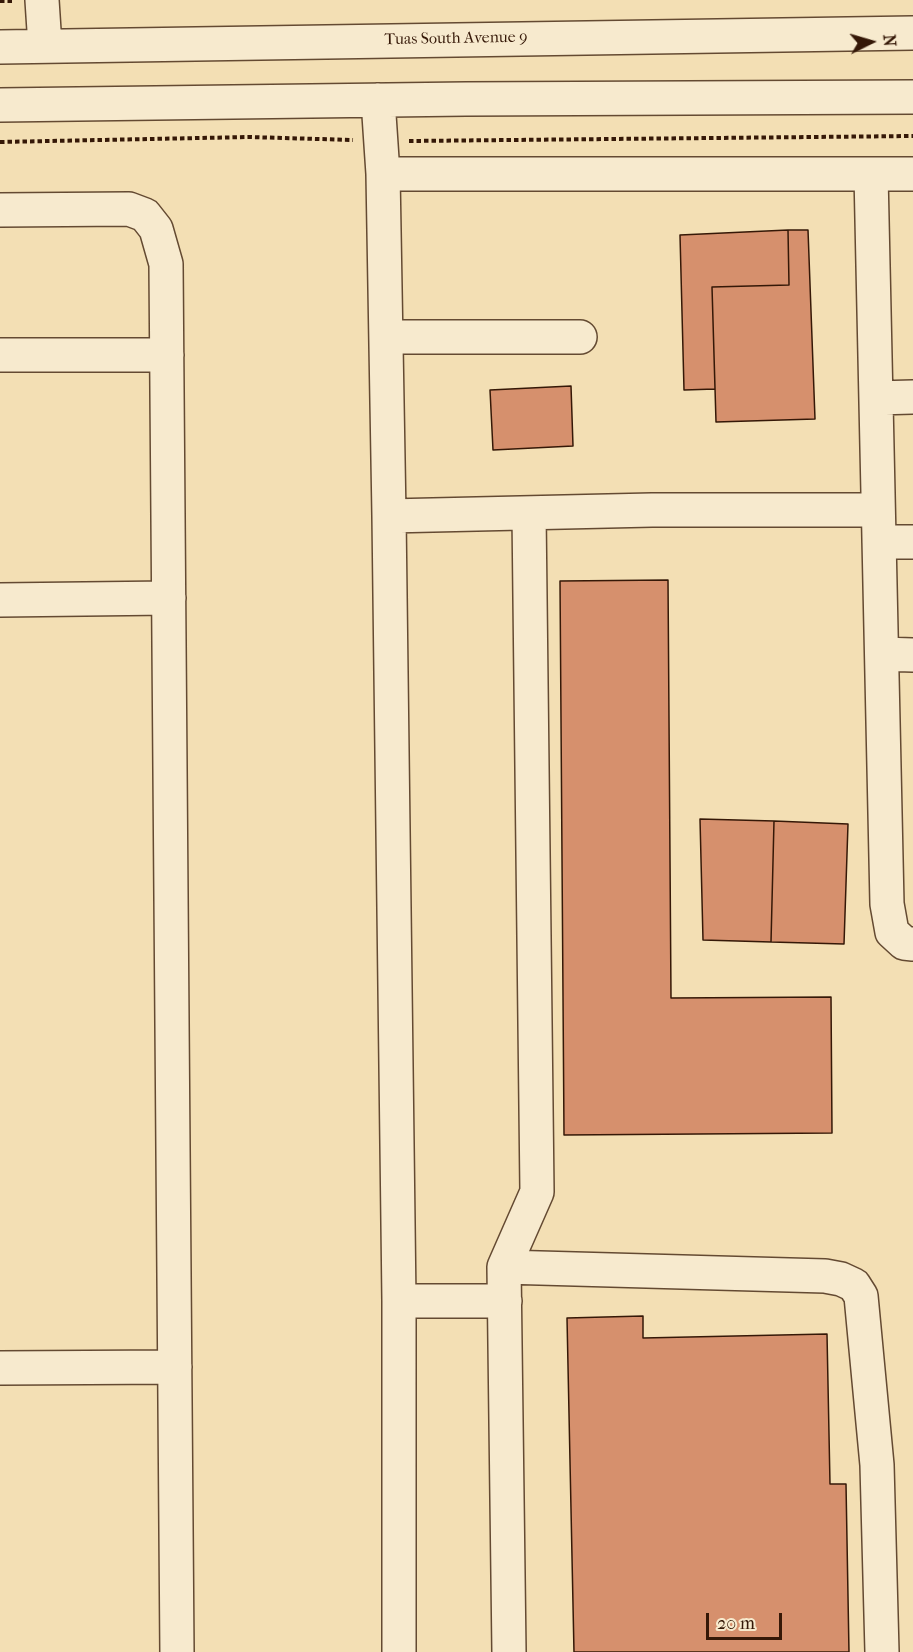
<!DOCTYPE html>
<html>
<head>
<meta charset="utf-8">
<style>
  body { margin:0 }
  #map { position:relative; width:913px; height:1652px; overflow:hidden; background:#f3dfb4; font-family:"IM FELL French Canon",serif }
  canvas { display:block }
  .north { position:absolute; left:841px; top:12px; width:60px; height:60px; -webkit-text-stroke:4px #f7eace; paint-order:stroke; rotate:85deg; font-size:16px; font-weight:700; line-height:24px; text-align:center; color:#351807 }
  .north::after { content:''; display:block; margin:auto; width:21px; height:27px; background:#351807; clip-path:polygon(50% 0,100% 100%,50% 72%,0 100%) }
  .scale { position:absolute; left:706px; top:1613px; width:76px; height:27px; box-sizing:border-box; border:3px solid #351807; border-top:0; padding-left:8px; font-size:18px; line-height:21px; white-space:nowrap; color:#351807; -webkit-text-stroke:4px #f7eace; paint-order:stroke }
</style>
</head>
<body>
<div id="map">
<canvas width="913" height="1652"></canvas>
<div class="north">N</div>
<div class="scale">20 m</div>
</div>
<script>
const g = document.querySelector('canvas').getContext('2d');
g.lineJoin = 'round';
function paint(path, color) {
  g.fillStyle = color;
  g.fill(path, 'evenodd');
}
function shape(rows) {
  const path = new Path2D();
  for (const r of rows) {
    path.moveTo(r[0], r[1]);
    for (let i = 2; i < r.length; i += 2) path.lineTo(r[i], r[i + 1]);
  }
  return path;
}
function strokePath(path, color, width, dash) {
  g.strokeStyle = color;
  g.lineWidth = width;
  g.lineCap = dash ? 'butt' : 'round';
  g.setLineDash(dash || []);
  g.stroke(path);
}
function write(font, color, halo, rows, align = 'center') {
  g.font = font + ' "IM FELL French Canon",serif';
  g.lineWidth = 6;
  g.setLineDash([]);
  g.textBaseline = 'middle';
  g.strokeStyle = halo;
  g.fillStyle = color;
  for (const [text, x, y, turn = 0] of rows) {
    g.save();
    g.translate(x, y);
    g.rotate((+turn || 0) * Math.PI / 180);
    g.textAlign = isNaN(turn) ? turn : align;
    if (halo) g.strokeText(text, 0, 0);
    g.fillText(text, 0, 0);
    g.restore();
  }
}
const building = shape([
  [788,230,789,285,712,287,715,389,684,390,680,235,788,230],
  [788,230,808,230,815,419,716,422,712,287,789,285,788,230],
  [571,386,573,446,493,450,490,390,571,386],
  [668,580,671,998,831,997,832,1133,564,1135,560,581,668,580],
  [700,819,774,821,771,942,703,940,700,819],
  [774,821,848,824,844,944,771,942,774,821],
  [643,1316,643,1338,827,1334,830,1484,846,1484,849,1652,574,1652,567,1318,643,1316]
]);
const path = shape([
  [0,1,14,1],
  [409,141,913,136],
  [0,142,249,137,353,140]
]);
const minor = shape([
  [42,0,45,46],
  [0,47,913,33],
  [378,100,383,174,389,516,399,1301,399,1652],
  [0,105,466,99,913,97],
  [383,174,913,174],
  [871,174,887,904,892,932,904,943,913,944],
  [0,210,129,209,145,215,156,229,166,264,177,1652],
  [386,337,580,337],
  [0,355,167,355],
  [876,398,913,397],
  [389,516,652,510,878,510],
  [879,542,913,542],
  [0,600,169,598],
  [882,654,913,655],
  [504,1267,825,1276,841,1279,854,1285,861,1296,877,1465,882,1652],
  [399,1301,505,1301],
  [0,1368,175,1367],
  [509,1652,504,1267,537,1192,529,513]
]);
const streetNames = [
  ["Tuas South Avenue 9",456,39,-1]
];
paint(building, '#d6906d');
strokePath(building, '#351807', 1.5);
strokePath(minor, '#644a32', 36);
strokePath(path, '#351807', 4, [4.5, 3]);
strokePath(minor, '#f7eace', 33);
write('16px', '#351807', '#f7eace', streetNames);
</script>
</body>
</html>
